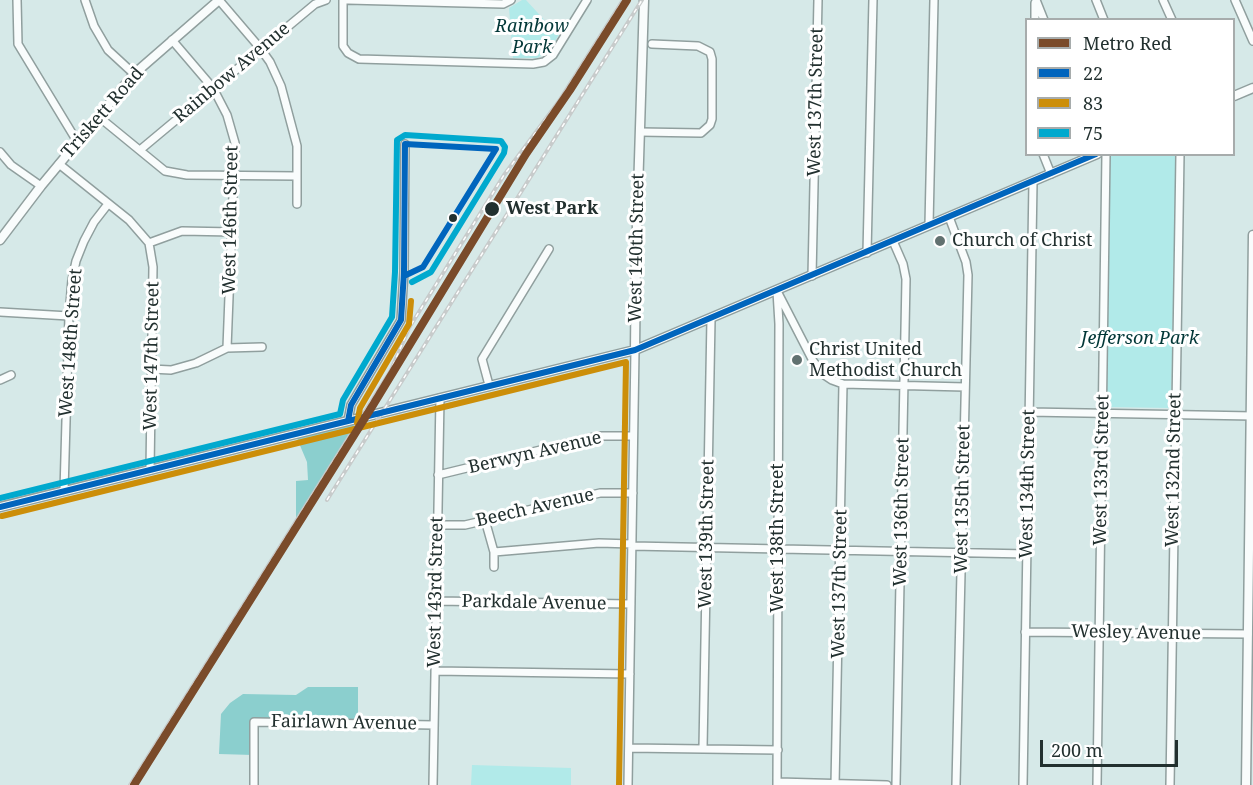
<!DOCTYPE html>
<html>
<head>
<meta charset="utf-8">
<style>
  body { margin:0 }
  #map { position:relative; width:1253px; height:785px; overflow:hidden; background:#d6e9e8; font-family:"Noto Serif",serif }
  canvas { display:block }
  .legend { position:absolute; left:1025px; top:18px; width:210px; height:138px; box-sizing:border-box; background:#fff; border:2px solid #a7acac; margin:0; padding:8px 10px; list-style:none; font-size:18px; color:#22302f }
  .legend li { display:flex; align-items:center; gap:12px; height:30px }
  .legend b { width:30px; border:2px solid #a7acac }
  .scale { position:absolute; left:1040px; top:740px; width:138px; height:27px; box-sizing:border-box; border:3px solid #22302f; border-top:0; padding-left:8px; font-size:18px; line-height:21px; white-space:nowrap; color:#22302f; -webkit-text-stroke:4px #fff; paint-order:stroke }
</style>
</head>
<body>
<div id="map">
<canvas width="1253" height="785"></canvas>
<ul class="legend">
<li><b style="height:8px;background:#7a4b2a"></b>Metro Red</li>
<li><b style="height:8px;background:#0065bd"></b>22</li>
<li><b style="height:8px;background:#cc8e09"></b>83</li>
<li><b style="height:8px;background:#00a9ce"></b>75</li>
</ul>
<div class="scale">200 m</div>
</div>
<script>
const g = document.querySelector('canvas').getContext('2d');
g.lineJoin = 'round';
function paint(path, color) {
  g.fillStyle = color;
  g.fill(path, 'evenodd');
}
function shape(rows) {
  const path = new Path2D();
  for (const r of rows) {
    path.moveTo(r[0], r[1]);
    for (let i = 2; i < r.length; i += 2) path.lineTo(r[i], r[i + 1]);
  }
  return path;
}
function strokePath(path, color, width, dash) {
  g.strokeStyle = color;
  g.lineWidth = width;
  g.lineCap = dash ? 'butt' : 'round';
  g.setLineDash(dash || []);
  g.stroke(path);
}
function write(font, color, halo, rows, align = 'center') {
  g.font = font + ' "Noto Serif",serif';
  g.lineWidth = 6;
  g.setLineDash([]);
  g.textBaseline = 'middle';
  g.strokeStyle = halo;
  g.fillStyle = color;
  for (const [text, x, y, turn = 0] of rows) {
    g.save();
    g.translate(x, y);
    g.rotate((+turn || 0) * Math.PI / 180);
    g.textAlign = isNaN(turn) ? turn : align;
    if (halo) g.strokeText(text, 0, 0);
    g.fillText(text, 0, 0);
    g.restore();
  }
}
const green = shape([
  [522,0,526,0,548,24,560,33,549,51,537,58,513,58,509,8],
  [1110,155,1176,155,1171,408,1105,407],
  [472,765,571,768,571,785,471,785]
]);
const forest = shape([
  [360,422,296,524,296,481,308,480,307,462,296,436],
  [308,687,358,687,358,720,253,719,253,755,219,754,221,714,230,703,243,694,296,695]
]);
const minor = shape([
  [17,0,18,44,78,143],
  [85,0,94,26,108,50,134,74],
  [219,0,260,48,270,62,281,86,297,146,297,204],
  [343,0,343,46,348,53,359,59,533,64,544,62,553,55,587,0],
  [348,0,503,4,511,0],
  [1036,0,1044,20],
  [1096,0,1104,20],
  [1163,0,1172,20],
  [1235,0,1253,41],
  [1035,20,1035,3],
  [172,40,213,88,227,115,235,143,227,348],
  [99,117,165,171,187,175,297,176],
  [640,132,701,133,710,125,712,119,712,59,710,52,698,46,652,44],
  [140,150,315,4,326,0],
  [0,152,11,165,41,186],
  [1043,154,1051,174],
  [59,164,129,220,149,243,153,267,150,470],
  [949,217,966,262,968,275,956,785],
  [929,225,934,0],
  [893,241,903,264,906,279,896,785],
  [149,243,182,231,233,232],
  [867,253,873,0],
  [812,276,818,0],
  [777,291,779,324,777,785],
  [778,293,813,361,823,374,832,380,843,384,965,387],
  [0,312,69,316],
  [151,369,171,370,196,363,227,348,262,347],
  [0,380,11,375],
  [489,385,482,359,549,249],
  [1029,412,1253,416],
  [348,421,351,405,401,320,404,272,405,144],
  [438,475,598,436,633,436],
  [64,491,69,316,72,280,76,261,84,241,94,222,108,204],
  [485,520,494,552,494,567],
  [437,525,465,525,600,493,633,493],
  [632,546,1028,554],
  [494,552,599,543,632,544],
  [436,601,631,604],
  [1025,632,1248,634],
  [435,671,630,674],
  [629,748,778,750],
  [703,748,711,319],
  [778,782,887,785],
  [254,785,254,722,434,725],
  [433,785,440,398],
  [628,785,635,350],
  [835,785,843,384],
  [1023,785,1033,182],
  [1097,785,1106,154],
  [1170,785,1180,154]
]);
const major = shape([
  [1234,96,1253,88],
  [0,240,41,186,134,74,219,0],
  [635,350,636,256,644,0],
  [0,507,635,350,1097,154],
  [1246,785,1253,235]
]);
const rail = shape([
  [327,500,642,0],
  [130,785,391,370,409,328,504,175,559,101,623,0]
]);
const bus1 = shape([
  [348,421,351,405,401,320,404,272,405,144,496,149,423,267,404,276],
  [0,507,635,350,1096,154]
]);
const bus2 = shape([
  [357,423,360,408,409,324,411,301],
  [2,516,626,362,619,785]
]);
const bus3 = shape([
  [0,498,340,414,343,400,392,317,395,272,397,140,405,135,501,141,505,147,504,153,431,272,412,282]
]);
const metro1 = shape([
  [134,785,373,405,526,154,570,90,627,0]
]);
const markers = [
  [492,209,8,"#22302f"],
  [453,218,5,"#22302f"],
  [940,241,6,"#617170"],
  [797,360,6,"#617170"]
];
const parkNames = [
  ["Rainbow",532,27],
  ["Park",532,48],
  ["Jefferson Park",1140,339]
];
const streetNames = [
  ["Rainbow Avenue",232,73,-40],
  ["West 137th Street",816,102,-89],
  ["Triskett Road",103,113,-49],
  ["West 146th Street",231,220,-89],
  ["West 140th Street",637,248,-89],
  ["West 148th Street",71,343,-86],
  ["West 147th Street",152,356,-89],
  ["Berwyn Avenue",535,453,-13],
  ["West 133rd Street",1102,470,-89],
  ["West 132nd Street",1174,470,-89],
  ["West 134th Street",1028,484,-89],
  ["West 135th Street",963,499,-89],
  ["Beech Avenue",535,508,-13],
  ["West 136th Street",902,512,-89],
  ["West 139th Street",707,534,-89],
  ["West 138th Street",778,538,-90],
  ["West 137th Street",840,584,-89],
  ["West 143rd Street",436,592,-89],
  ["Parkdale Avenue",534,603,1],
  ["Wesley Avenue",1136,633,1],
  ["Fairlawn Avenue",344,723,1]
];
const stopNames = [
  ["West Park",506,209]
];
const poiNames = [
  ["Church of Christ",952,241],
  ["Christ United",809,350],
  ["Methodist Church",809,371]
];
paint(green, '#b1eae9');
paint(forest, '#8bcfce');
strokePath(minor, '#909f9e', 10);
strokePath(major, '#909f9e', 11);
strokePath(minor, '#f9fcfc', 7);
strokePath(major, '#f9fcfc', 8);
strokePath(rail, '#c7cbcb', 4);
strokePath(rail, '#fff', 1.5, [4.5]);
strokePath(bus1, '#0065bd', 6);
strokePath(bus2, '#cc8e09', 6);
strokePath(bus3, '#00a9ce', 6);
strokePath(metro1, '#7a4b2a', 8);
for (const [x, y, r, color] of markers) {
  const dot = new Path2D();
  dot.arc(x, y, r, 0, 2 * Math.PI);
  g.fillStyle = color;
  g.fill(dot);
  strokePath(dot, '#fff', 2);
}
write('italic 18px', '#023737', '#fff', parkNames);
write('18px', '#22302f', '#fff', streetNames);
write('bold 18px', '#22302f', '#fff', stopNames, 'left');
write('18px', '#22302f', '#fff', poiNames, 'left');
</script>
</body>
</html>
